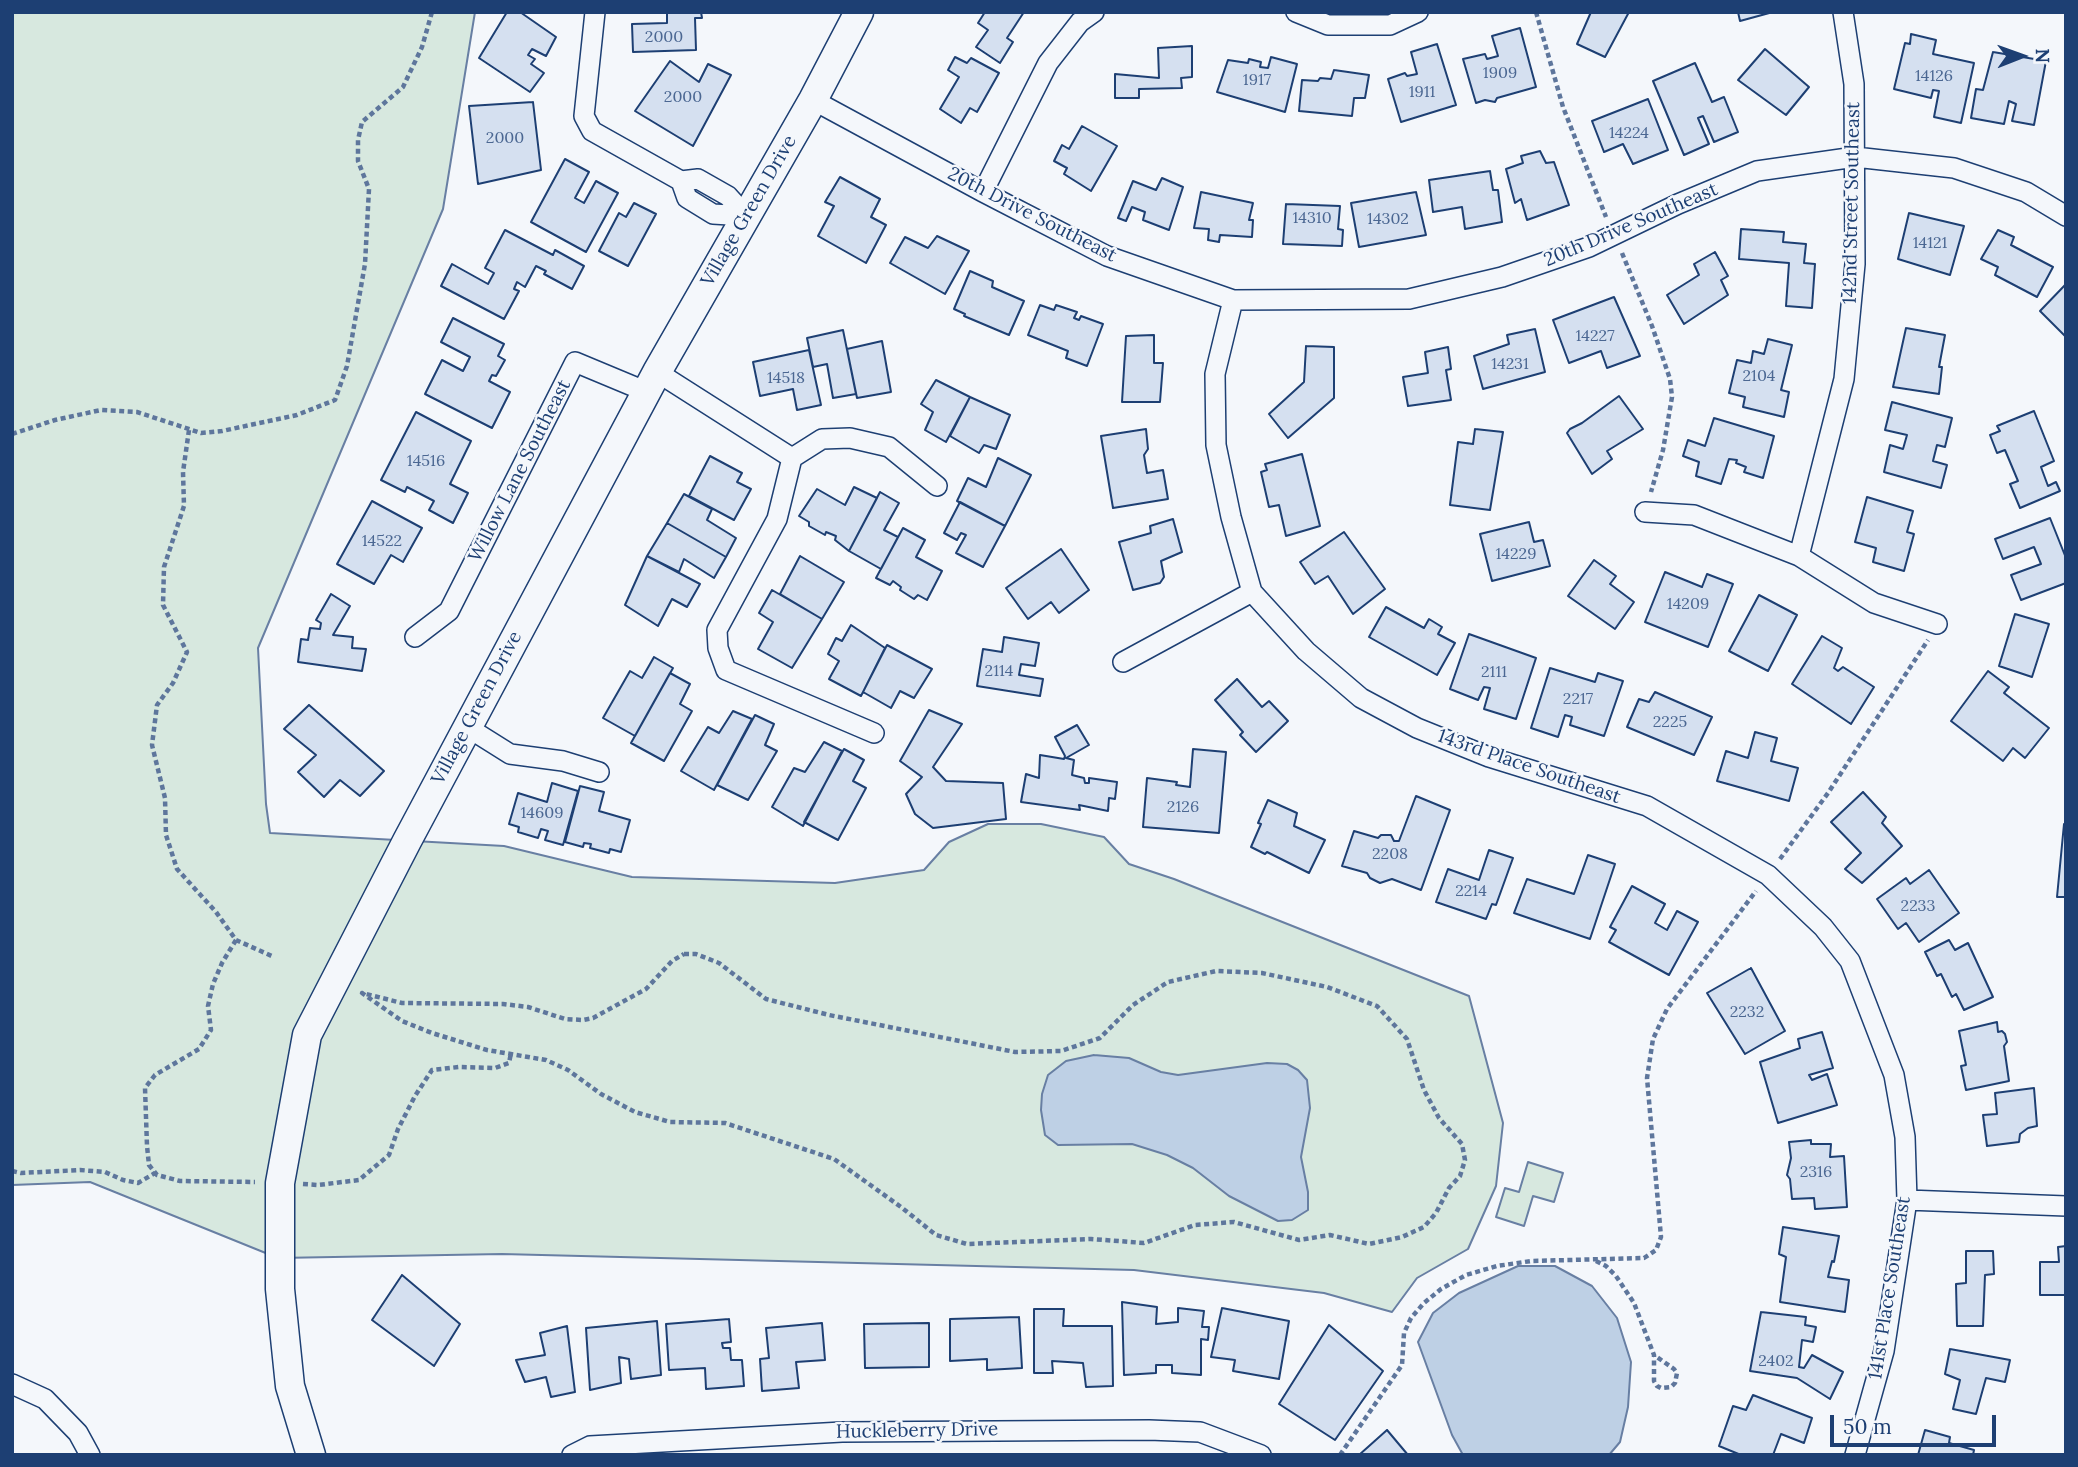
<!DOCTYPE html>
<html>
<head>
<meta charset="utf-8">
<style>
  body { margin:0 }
  #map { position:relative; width:2078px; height:1467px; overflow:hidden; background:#f4f7fb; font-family:Lora,serif }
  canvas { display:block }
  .frame { position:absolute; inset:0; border:14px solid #1d3f73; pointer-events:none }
  .north { position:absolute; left:1987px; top:21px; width:70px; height:70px; -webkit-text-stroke:5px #f4f7fb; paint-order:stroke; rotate:89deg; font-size:19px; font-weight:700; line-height:28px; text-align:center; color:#1d3f73 }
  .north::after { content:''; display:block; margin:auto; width:24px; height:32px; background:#1d3f73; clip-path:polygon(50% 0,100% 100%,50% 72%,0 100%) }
  .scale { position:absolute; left:1830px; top:1415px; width:166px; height:32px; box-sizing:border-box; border:4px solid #1d3f73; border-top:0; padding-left:9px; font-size:21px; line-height:24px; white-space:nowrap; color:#1d3f73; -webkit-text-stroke:5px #f4f7fb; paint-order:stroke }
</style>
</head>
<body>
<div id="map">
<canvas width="2078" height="1467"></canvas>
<div class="frame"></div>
<div class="north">N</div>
<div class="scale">50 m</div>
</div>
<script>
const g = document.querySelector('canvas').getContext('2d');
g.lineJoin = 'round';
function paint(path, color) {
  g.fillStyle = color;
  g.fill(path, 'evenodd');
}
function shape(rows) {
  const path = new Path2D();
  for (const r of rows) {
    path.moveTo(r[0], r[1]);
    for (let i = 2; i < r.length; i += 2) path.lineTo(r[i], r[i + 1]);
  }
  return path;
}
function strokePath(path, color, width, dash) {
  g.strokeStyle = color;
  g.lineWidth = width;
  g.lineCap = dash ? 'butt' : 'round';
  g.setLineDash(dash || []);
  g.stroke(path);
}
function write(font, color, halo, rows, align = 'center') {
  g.font = font + ' Lora,serif';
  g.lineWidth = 5;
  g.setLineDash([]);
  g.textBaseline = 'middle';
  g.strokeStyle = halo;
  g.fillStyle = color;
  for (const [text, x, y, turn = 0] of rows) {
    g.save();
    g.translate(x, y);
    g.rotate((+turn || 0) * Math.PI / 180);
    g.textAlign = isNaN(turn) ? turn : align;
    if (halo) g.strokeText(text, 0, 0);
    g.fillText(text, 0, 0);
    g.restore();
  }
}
const green = shape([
  [12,12,475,12,443,209,258,648,266,804,270,833,504,846,632,877,835,883,924,870,949,842,988,824,1041,824,1104,837,1129,864,1174,879,1469,996,1503,1123,1496,1186,1468,1249,1417,1278,1392,1312,1324,1293,1134,1270,502,1254,278,1258,90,1182,12,1185,12,12],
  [1528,1162,1563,1173,1554,1202,1533,1196,1524,1226,1496,1217,1505,1188,1519,1192,1528,1162]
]);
const water = shape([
  [1094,1055,1129,1058,1161,1072,1178,1075,1267,1063,1287,1064,1298,1070,1307,1080,1310,1108,1301,1157,1308,1192,1308,1210,1292,1220,1278,1221,1229,1196,1193,1168,1167,1155,1132,1144,1058,1145,1045,1135,1041,1110,1042,1094,1048,1075,1066,1061,1094,1055],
  [1518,1266,1555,1266,1592,1286,1617,1318,1631,1362,1628,1407,1620,1442,1609,1455,1463,1455,1452,1435,1418,1342,1433,1313,1459,1293,1518,1266]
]);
const building = shape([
  [507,12,520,12,556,37,546,56,532,49,528,55,535,59,531,64,544,73,530,92,479,58,507,12],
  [667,12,701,12,702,18,695,18,696,50,633,52,632,24,667,23,667,12],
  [985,12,1024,12,1007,38,1013,42,1000,63,976,47,988,30,978,23,985,12],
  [1591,12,1629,12,1605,57,1577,44,1591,12],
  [1738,12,1773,12,1740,21,1738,12],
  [1520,28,1536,87,1497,98,1495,102,1485,100,1476,103,1463,59,1485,54,1487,59,1498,56,1492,36,1520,28],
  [1911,34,1936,40,1933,54,1974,63,1961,123,1934,117,1939,91,1933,90,1931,98,1894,89,1905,43,1910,44,1911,34],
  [1437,44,1456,105,1401,122,1388,79,1405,73,1407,76,1417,74,1411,52,1437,44],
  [1192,46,1192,77,1181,78,1182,88,1139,89,1139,98,1115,98,1115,74,1159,78,1158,48,1192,46],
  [1765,49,1809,87,1786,115,1738,80,1765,49],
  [1993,52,2046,61,2034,125,2012,121,2016,104,2009,101,2004,124,1971,118,1976,89,1983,90,1993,52],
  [955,57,967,63,971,58,999,73,977,112,970,108,961,123,940,109,959,77,948,70,955,57],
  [1271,57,1297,64,1285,112,1217,92,1228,60,1248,63,1249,59,1261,62,1260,67,1268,68,1271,57],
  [670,61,699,82,708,64,731,75,693,146,635,111,670,61],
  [1695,63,1712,102,1724,97,1738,132,1714,142,1703,116,1698,118,1709,144,1684,155,1653,81,1695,63],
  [1334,70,1369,75,1365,98,1354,98,1352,116,1299,111,1302,80,1318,81,1320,78,1331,79,1334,70],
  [1648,99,1668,150,1633,164,1623,144,1604,152,1592,121,1648,99],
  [533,102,541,170,478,184,469,106,533,102],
  [1082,126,1117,146,1091,191,1064,174,1067,168,1054,161,1062,145,1069,149,1082,126],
  [1540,151,1546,163,1554,162,1569,205,1527,220,1521,199,1515,203,1506,169,1523,163,1521,156,1540,151],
  [565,159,589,172,575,198,584,203,596,181,618,193,586,252,531,222,565,159],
  [1490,171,1493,190,1498,190,1502,222,1465,229,1462,207,1433,212,1429,180,1490,171],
  [840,177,880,199,871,217,886,225,866,263,818,236,834,206,825,202,840,177],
  [1162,178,1183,187,1169,230,1143,220,1145,212,1132,207,1126,221,1118,218,1133,181,1156,190,1162,178],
  [1201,192,1253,203,1249,220,1253,220,1252,237,1220,235,1219,242,1208,240,1209,229,1194,228,1201,192],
  [1416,192,1426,235,1359,247,1351,203,1416,192],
  [634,203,656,214,628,266,599,251,619,213,626,217,634,203],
  [1286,204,1340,206,1338,229,1343,230,1342,246,1283,244,1286,204],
  [1909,213,1964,226,1950,275,1898,259,1909,213],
  [1741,229,1784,232,1783,242,1806,244,1804,263,1815,264,1812,308,1786,306,1789,263,1739,259,1741,229],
  [505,230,553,255,555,250,584,266,572,289,544,274,546,271,536,266,525,287,517,282,514,289,519,291,504,319,441,286,452,264,488,284,494,273,485,268,505,230],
  [1998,230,2014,237,2011,245,2053,267,2037,297,1995,275,1998,267,1981,259,1998,230],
  [937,236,969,251,945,294,890,263,905,237,928,248,937,236],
  [1715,252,1728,276,1721,280,1728,295,1684,324,1667,295,1699,275,1694,264,1715,252],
  [970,271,993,281,992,287,1024,301,1009,335,964,316,965,314,954,309,970,271],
  [2066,284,2066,337,2040,311,2066,284],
  [1614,297,1640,356,1607,368,1601,351,1569,363,1553,320,1614,297],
  [1040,305,1054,310,1056,305,1077,312,1074,318,1079,320,1081,316,1103,324,1087,366,1066,358,1068,351,1028,335,1040,305],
  [453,318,504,344,498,356,505,360,496,376,492,375,489,381,510,392,492,428,425,394,442,360,463,371,470,357,441,342,453,318],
  [1906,328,1945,335,1939,367,1942,367,1939,394,1893,387,1906,328],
  [1535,329,1545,372,1483,389,1474,356,1509,344,1507,335,1535,329],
  [843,330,856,394,833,398,827,364,813,367,807,338,843,330],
  [1154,335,1154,363,1163,363,1160,402,1122,402,1126,336,1154,335],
  [1768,339,1792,345,1781,390,1789,392,1784,417,1743,407,1745,397,1729,393,1737,360,1751,363,1753,351,1764,354,1768,339],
  [882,341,891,392,857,398,847,349,882,341],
  [1306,346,1334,347,1334,398,1288,438,1269,414,1304,382,1306,346],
  [1448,347,1451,369,1446,370,1451,400,1408,406,1403,377,1428,373,1425,352,1448,347],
  [809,350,821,405,797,410,793,389,760,396,753,362,809,350],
  [936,380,970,397,946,442,925,430,933,412,921,404,936,380],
  [1619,396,1643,429,1607,451,1612,459,1592,474,1567,433,1570,429,1582,423,1619,396],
  [970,397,1010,415,996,449,984,445,979,453,950,436,970,397],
  [1892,402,1952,418,1945,447,1937,445,1933,461,1947,465,1941,488,1884,472,1890,445,1903,449,1907,435,1885,430,1892,402],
  [2034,411,2054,461,2041,467,2048,486,2056,482,2060,491,2020,508,2010,484,2018,481,2005,450,1997,453,1990,435,2000,431,1997,426,2034,411],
  [416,412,471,441,450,484,468,493,453,523,429,510,434,501,407,487,405,492,381,480,416,412],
  [1714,418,1774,436,1763,478,1744,472,1746,467,1736,463,1737,460,1729,459,1721,484,1696,476,1699,462,1683,456,1688,440,1705,446,1714,418],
  [1146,429,1148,449,1144,455,1147,473,1163,470,1168,499,1113,508,1101,436,1146,429],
  [1475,429,1503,432,1490,510,1450,505,1458,442,1473,444,1475,429],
  [1302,454,1320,526,1286,536,1279,505,1269,507,1261,472,1267,470,1265,464,1302,454],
  [710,456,742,473,737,482,751,489,734,520,689,496,710,456],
  [998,458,1031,475,1005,526,957,501,968,478,986,487,998,458],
  [854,487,877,498,849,551,835,540,836,536,826,532,825,535,809,526,809,522,799,516,817,489,845,505,854,487],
  [880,492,899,503,884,530,898,537,881,569,849,551,880,492],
  [684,494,712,509,707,520,736,538,726,557,667,523,684,494],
  [1867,497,1913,511,1907,532,1914,534,1904,571,1873,562,1876,548,1855,542,1867,497],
  [372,501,422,528,403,562,391,555,374,584,337,564,372,501],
  [960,502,1005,526,983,567,956,553,966,535,961,533,957,540,944,533,960,502],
  [2050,518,2066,558,2066,583,2021,600,2011,575,2041,564,2034,547,2003,559,1995,539,2050,518],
  [1173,519,1182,552,1161,561,1164,577,1160,583,1133,590,1119,542,1151,533,1150,526,1173,519],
  [1529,522,1534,542,1543,540,1550,566,1492,581,1480,534,1529,522],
  [667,523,726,557,714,578,684,559,679,572,647,556,667,523],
  [903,528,925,540,916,557,942,571,927,600,918,595,914,599,900,590,901,587,893,581,890,585,876,578,903,528],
  [1344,532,1385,589,1353,614,1328,576,1315,584,1300,562,1344,532],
  [1061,549,1089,590,1059,613,1051,602,1028,619,1006,588,1061,549],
  [647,556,700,584,687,607,672,599,658,626,625,605,647,556],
  [800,556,844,582,822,619,780,594,800,556],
  [1594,560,1616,576,1610,584,1634,602,1615,629,1568,596,1594,560],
  [1665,572,1702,587,1707,574,1733,584,1708,647,1645,622,1665,572],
  [772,590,822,619,792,668,758,649,773,622,759,613,772,590],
  [331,594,350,606,333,635,353,637,352,648,366,649,362,671,298,662,301,639,308,640,310,628,320,629,321,623,316,620,331,594],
  [1759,595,1797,615,1768,671,1729,651,1759,595],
  [1386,607,1424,628,1429,619,1442,627,1438,634,1455,643,1437,675,1369,637,1386,607],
  [2015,614,2049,624,2032,677,1999,666,2015,614],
  [851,625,885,648,861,696,829,679,839,661,828,654,836,638,842,641,851,625],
  [1469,634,1536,658,1516,719,1484,709,1490,688,1484,687,1478,700,1450,689,1469,634],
  [1822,636,1842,648,1834,668,1838,671,1843,667,1874,687,1851,724,1792,684,1822,636],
  [1004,637,1039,643,1035,666,1021,664,1019,675,1043,679,1040,696,977,686,983,649,1002,652,1004,637],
  [887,645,932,669,914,698,900,691,891,708,863,692,887,645],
  [654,657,673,668,635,736,603,718,630,671,642,678,654,657],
  [1550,668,1595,682,1598,673,1623,681,1604,736,1570,725,1572,717,1565,715,1558,737,1531,728,1550,668],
  [1988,671,2009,687,2004,693,2049,728,2025,758,2013,748,2003,761,1951,721,1988,671],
  [670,673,690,684,680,704,692,711,664,761,631,743,670,673],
  [1237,679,1262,707,1269,701,1288,721,1256,752,1240,735,1243,732,1215,700,1237,679],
  [1655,692,1712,717,1694,755,1627,727,1639,699,1649,702,1655,692],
  [309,705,384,771,360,796,340,780,324,797,298,772,316,755,284,729,309,705],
  [929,710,962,724,933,767,946,781,1003,783,1006,819,933,828,915,814,906,794,922,777,900,761,929,710],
  [733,711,752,719,714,790,681,771,708,727,719,733,733,711],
  [755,715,774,724,765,745,777,751,748,800,717,785,755,715],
  [1077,725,1089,745,1066,758,1074,760,1072,775,1084,778,1085,783,1089,783,1089,778,1117,782,1115,799,1109,798,1108,811,1079,805,1080,810,1021,802,1026,774,1039,778,1040,755,1064,759,1065,756,1055,737,1077,725],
  [1755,732,1777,738,1771,761,1798,768,1789,801,1717,781,1726,751,1748,758,1755,732],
  [824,742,842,751,803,826,772,807,794,768,805,772,824,742],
  [844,749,864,760,853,781,866,788,838,840,804,822,844,749],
  [1193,749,1226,752,1219,833,1143,827,1147,778,1177,782,1176,785,1190,787,1193,749],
  [552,783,578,791,563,845,545,840,548,831,541,829,538,838,518,832,519,827,509,824,518,793,547,802,552,783],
  [580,786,604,792,599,811,630,820,621,852,610,849,609,853,590,848,591,844,584,843,583,847,565,842,580,786],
  [1863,792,1886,817,1882,823,1902,846,1862,883,1845,869,1861,853,1831,822,1863,792],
  [1416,796,1450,810,1421,890,1392,879,1380,883,1370,878,1367,873,1342,866,1354,831,1378,838,1381,835,1391,835,1394,841,1399,841,1416,796],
  [1268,800,1297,813,1294,826,1325,840,1309,873,1267,852,1265,854,1251,847,1261,824,1258,823,1268,800],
  [2064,824,2066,825,2066,897,2057,897,2064,824],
  [1489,850,1513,858,1496,905,1492,904,1486,919,1436,902,1448,869,1479,880,1489,850],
  [1588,855,1615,864,1590,939,1514,913,1527,879,1574,894,1588,855],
  [1929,870,1959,913,1919,942,1906,923,1898,929,1877,899,1906,878,1910,884,1929,870],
  [1632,886,1665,904,1655,923,1667,930,1677,911,1698,922,1669,975,1609,942,1616,930,1610,927,1632,886],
  [1949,940,1955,950,1968,943,1993,997,1964,1010,1956,994,1952,997,1941,974,1937,976,1925,952,1949,940],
  [1751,968,1785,1031,1745,1054,1707,993,1751,968],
  [1997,1022,1998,1032,2002,1031,2005,1034,2007,1042,2004,1046,2009,1081,1966,1090,1961,1066,1966,1065,1959,1031,1997,1022],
  [1822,1032,1833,1068,1809,1075,1812,1080,1827,1074,1837,1105,1778,1123,1760,1062,1800,1048,1798,1039,1822,1032],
  [2034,1088,2037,1126,2028,1128,2020,1134,2019,1142,1987,1146,1983,1115,1997,1114,1995,1093,2034,1088],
  [1811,1140,1811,1144,1831,1144,1830,1157,1844,1156,1847,1207,1815,1209,1814,1198,1792,1199,1790,1179,1787,1175,1791,1158,1789,1142,1811,1140],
  [1783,1227,1839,1236,1834,1262,1832,1261,1828,1277,1849,1280,1845,1312,1780,1302,1786,1257,1779,1254,1783,1227],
  [2066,1246,2066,1295,2040,1295,2040,1262,2059,1262,2058,1247,2066,1246],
  [1966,1251,1993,1251,1994,1274,1985,1275,1983,1326,1957,1326,1956,1284,1966,1283,1966,1251],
  [402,1275,460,1324,434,1366,372,1320,402,1275],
  [1122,1302,1157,1307,1156,1324,1178,1322,1178,1308,1204,1311,1202,1327,1209,1327,1208,1340,1201,1339,1201,1375,1172,1373,1172,1365,1156,1365,1156,1373,1124,1375,1122,1302],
  [1222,1308,1289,1321,1279,1379,1233,1371,1235,1360,1211,1357,1222,1308],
  [1034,1309,1064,1309,1063,1326,1112,1326,1113,1386,1086,1387,1083,1363,1052,1361,1053,1373,1034,1373,1034,1309],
  [1761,1312,1806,1317,1805,1325,1816,1327,1813,1342,1802,1340,1799,1367,1804,1368,1812,1355,1843,1372,1830,1399,1797,1378,1750,1371,1761,1312],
  [1019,1317,1022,1368,987,1370,987,1359,950,1361,950,1319,1019,1317],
  [729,1319,731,1342,722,1343,723,1348,730,1348,731,1360,742,1360,744,1386,706,1389,705,1368,669,1370,666,1324,729,1319],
  [657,1321,661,1375,631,1379,629,1359,619,1357,621,1383,590,1390,586,1328,657,1321],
  [822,1323,825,1360,796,1362,799,1388,762,1391,760,1359,769,1358,766,1328,822,1323],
  [929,1323,929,1367,865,1368,864,1324,929,1323],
  [1329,1325,1383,1371,1335,1440,1279,1404,1329,1325],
  [567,1326,575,1392,551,1397,546,1377,525,1382,516,1360,545,1355,540,1333,567,1326],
  [1950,1349,2010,1360,2005,1382,1986,1378,1976,1414,1953,1409,1960,1380,1945,1374,1950,1349],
  [1753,1395,1812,1418,1804,1443,1781,1434,1773,1455,1741,1455,1719,1446,1733,1406,1746,1410,1753,1395],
  [1387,1430,1408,1455,1359,1455,1387,1430],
  [1925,1430,1950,1437,1949,1443,1974,1450,1973,1455,1918,1455,1925,1430]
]);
const path = shape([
  [1536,12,1563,107,1606,217],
  [1622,253,1652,326,1670,379,1672,397,1663,450,1651,492],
  [189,430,183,472,184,506,164,567,163,605,187,652,173,683,157,705,152,745,165,798,166,835,177,869,216,912,236,940,274,957],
  [12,434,55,420,101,410,137,412,201,433,222,431,297,415,335,400,347,366,365,264,369,189,358,161,358,140,362,122,403,87,422,47,432,12],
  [1780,859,1828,793,1928,640],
  [236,940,222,963,213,984,208,1006,211,1030,199,1049,155,1075,145,1088,147,1146,149,1165,157,1175,180,1181,255,1182],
  [684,954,696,954,719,963,766,999,829,1015,1015,1052,1061,1051,1100,1038,1133,1005,1168,982,1216,971,1262,973,1327,987,1377,1006,1407,1039,1424,1090,1439,1118,1462,1144,1465,1160,1460,1176,1449,1188,1436,1213,1424,1227,1402,1237,1369,1244,1330,1235,1299,1240,1234,1222,1195,1225,1144,1243,1091,1239,967,1244,936,1235,901,1207,834,1159,725,1123,670,1122,635,1112,601,1094,568,1070,546,1060,487,1050,432,1033,402,1021,362,993,402,1003,503,1004,528,1007,565,1019,583,1020,593,1018,646,989,672,961,684,954],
  [12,1171,21,1173,80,1170,105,1172,123,1180,138,1183,155,1173],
  [303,1184,318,1185,359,1180,389,1155,398,1129,415,1096,432,1070,459,1067,495,1068,509,1063,511,1053],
  [1596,1261,1606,1266,1616,1276,1634,1303,1654,1355,1654,1381,1657,1386,1661,1388,1671,1387,1675,1383,1677,1373,1674,1369,1654,1355],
  [1340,1455,1402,1365,1404,1333,1411,1318,1424,1303,1441,1289,1466,1275,1497,1266,1531,1261,1644,1258,1656,1250,1661,1237,1647,1078,1653,1039,1667,1009,1756,891]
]);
const street = shape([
  [595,12,584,116,592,131,681,181,698,179,728,196,746,216],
  [1296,12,1328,25,1390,25,1418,12],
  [813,100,983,192,1107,256,1233,300,1409,299,1502,277,1589,247,1678,204,1757,171,1855,157,1954,168,2026,192,2066,216],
  [681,181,687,198,713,214,746,216],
  [983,192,1048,63,1080,22,1094,12],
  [1233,300,1215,374,1216,445,1231,517,1252,592,1306,651,1361,698,1417,728,1489,757,1647,806,1768,875,1823,927,1850,961,1894,1075,1905,1137,1907,1200,1884,1351,1855,1455],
  [657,372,792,458,777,519,717,630,718,648,726,670,874,733],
  [792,458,822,439,850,438,889,447,937,486],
  [1645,512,1694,515,1799,556,1874,603,1937,624],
  [1799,556,1844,379,1855,264,1854,84,1843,12],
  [415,637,449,611,575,362,647,392],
  [1123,662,1252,592],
  [467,727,510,754,563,761,599,772],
  [1907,1200,2066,1206],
  [12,1384,45,1399,78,1433,90,1455],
  [572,1455,590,1446,842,1432,1149,1430,1200,1432,1261,1455]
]);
const secondary = shape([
  [311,1455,290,1386,280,1289,280,1183,307,1035,407,841,657,372,813,100,859,12]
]);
const numberNames = [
  ["2000",664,37],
  ["1909",1500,73],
  ["14126",1934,76],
  ["1917",1257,80],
  ["1911",1422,92],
  ["2000",683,97],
  ["14224",1629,133],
  ["2000",505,138],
  ["14310",1312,218],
  ["14302",1388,219],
  ["14121",1930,243],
  ["14227",1595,336],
  ["14231",1510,364],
  ["2104",1759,376],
  ["14518",786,378],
  ["14516",426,461],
  ["14522",382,541],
  ["14229",1516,554],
  ["14209",1688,604],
  ["2114",999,671],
  ["2111",1494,672],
  ["2217",1578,699],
  ["2225",1670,722],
  ["2126",1183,807],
  ["14609",542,813],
  ["2208",1390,854],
  ["2214",1471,891],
  ["2233",1918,906],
  ["2232",1747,1012],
  ["2316",1816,1172],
  ["2402",1776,1361]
];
const streetNames = [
  ["142nd Street Southeast",1852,203,-89],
  ["Village Green Drive",749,211,-60],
  ["20th Drive Southeast",1032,215,27],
  ["20th Drive Southeast",1631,225,-23],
  ["Willow Lane Southeast",520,471,-63],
  ["Village Green Drive",477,708,-62],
  ["143rd Place Southeast",1529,767,19],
  ["141st Place Southeast",1890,1288,-81],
  ["Huckleberry Drive",917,1431,-1]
];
paint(green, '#d7e8df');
strokePath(green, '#687fa3', 2);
paint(water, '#bed0e5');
strokePath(water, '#687fa3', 2);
paint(building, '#d5e0f0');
strokePath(building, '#1d3f73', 2);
strokePath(street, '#1d3f73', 22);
strokePath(secondary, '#1d3f73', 31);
strokePath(path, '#5e769c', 4.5, [5, 3.5]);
strokePath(street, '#f4f7fb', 19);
strokePath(secondary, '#f4f7fb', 28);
write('16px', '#4b6792', null, numberNames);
write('19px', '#1d3f73', '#f4f7fb', streetNames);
</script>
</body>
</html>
